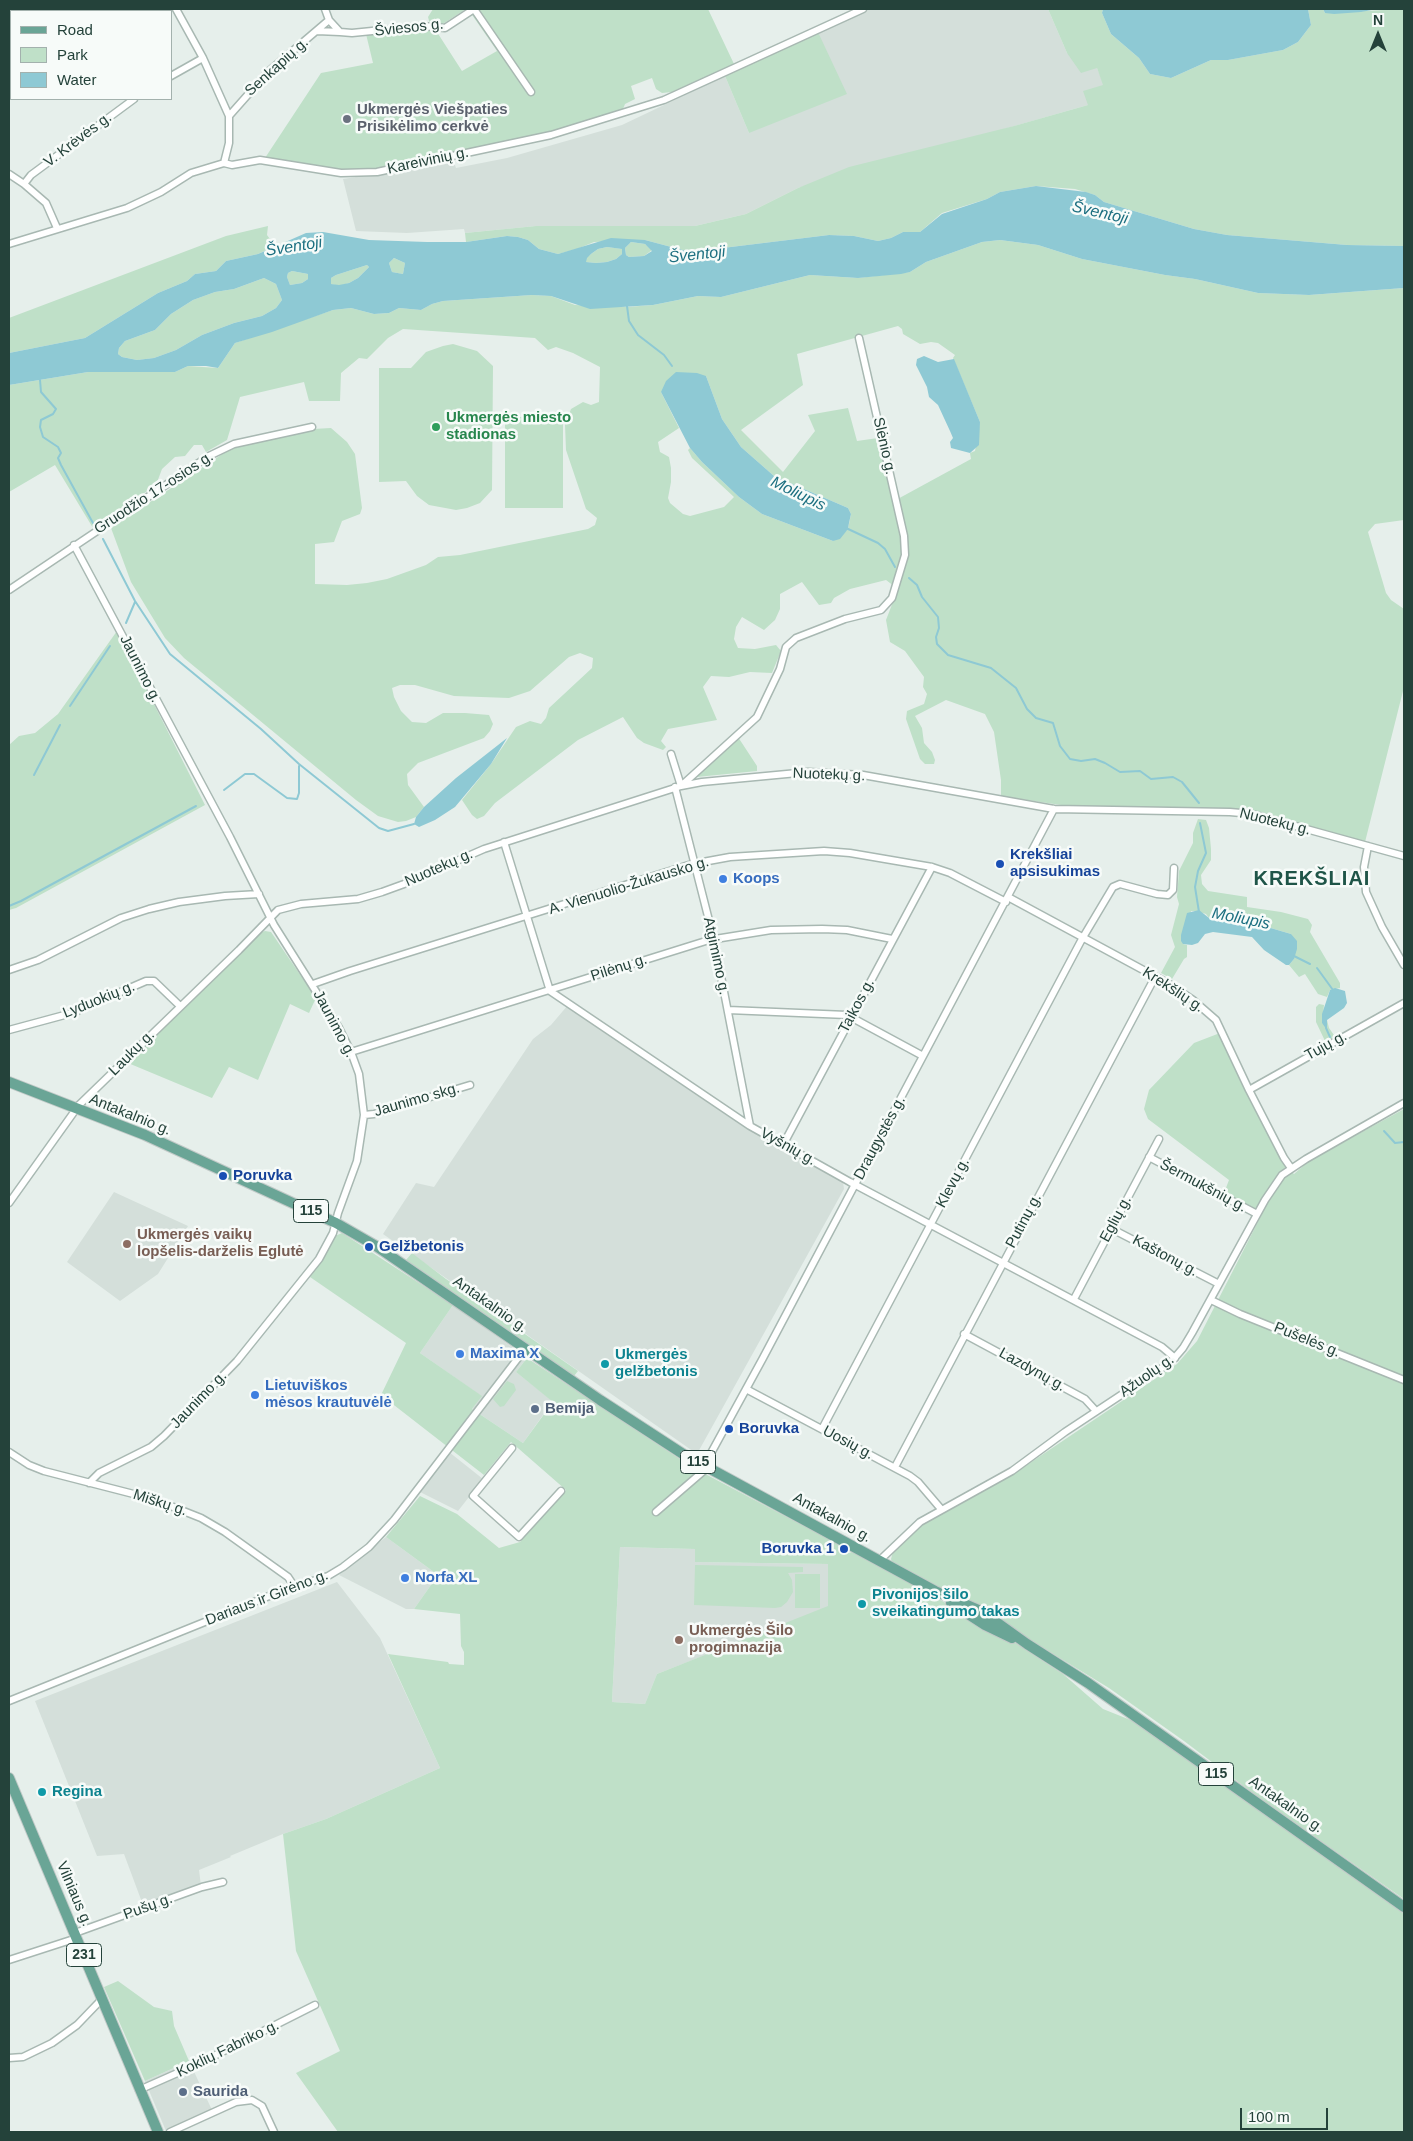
<!DOCTYPE html>
<html>
<head>
<meta charset="utf-8">
<style>
  body { margin:0 }
  #map { position:relative; width:1413px; height:2141px; overflow:hidden; background:#e6efeb; font-family:Helvetica,sans-serif }
  canvas { display:block }
  .frame { position:absolute; inset:0; border:10px solid #24423a; pointer-events:none }
  .legend { position:absolute; left:10px; top:10px; width:162px; height:90px; box-sizing:border-box; background:#f7fbf9; border:1px solid #a3b1ad; margin:0; padding:6px 9px; list-style:none; font-size:15px; color:#24423a }
  .legend li { display:flex; align-items:center; gap:10px; height:25px }
  .legend b { width:25px; border:1px solid #a3b1ad }
  .north { position:absolute; left:1353px; top:10px; width:50px; height:50px; -webkit-text-stroke:4px #f7fbf9; paint-order:stroke; rotate:0deg; font-size:14px; font-weight:700; line-height:20px; text-align:center; color:#24423a }
  .north::after { content:''; display:block; margin:auto; width:18px; height:22px; background:#24423a; clip-path:polygon(50% 0,100% 100%,50% 72%,0 100%) }
  .scale { position:absolute; left:1240px; top:2108px; width:88px; height:22px; box-sizing:border-box; border:2px solid #24423a; border-top:0; padding-left:6px; font-size:15px; line-height:18px; white-space:nowrap; color:#24423a; -webkit-text-stroke:4px #f7fbf9; paint-order:stroke }
</style>
</head>
<body>
<div id="map">
<canvas width="1413" height="2141"></canvas>
<div class="frame"></div>
<ul class="legend">
<li><b style="height:6px;background:#6aa596"></b>Road</li>
<li><b style="height:14px;background:#bfe0c8"></b>Park</li>
<li><b style="height:14px;background:#8ec9d4"></b>Water</li>
</ul>
<div class="north">N</div>
<div class="scale">100 m</div>
</div>
<script>
const g = document.querySelector('canvas').getContext('2d');
g.lineJoin = 'round';
function paint(path, color) {
  g.fillStyle = color;
  g.fill(path, 'evenodd');
}
function shape(rows) {
  const path = new Path2D();
  for (const r of rows) {
    path.moveTo(r[0], r[1]);
    for (let i = 2; i < r.length; i += 2) path.lineTo(r[i], r[i + 1]);
  }
  return path;
}
function strokePath(path, color, width, dash) {
  g.strokeStyle = color;
  g.lineWidth = width;
  g.lineCap = dash ? 'butt' : 'round';
  g.setLineDash(dash || []);
  g.stroke(path);
}
function write(font, color, halo, rows, align = 'center') {
  g.font = font + ' Helvetica,sans-serif';
  g.lineWidth = 5;
  g.setLineDash([]);
  g.textBaseline = 'middle';
  g.strokeStyle = halo;
  g.fillStyle = color;
  for (const [text, x, y, turn = 0] of rows) {
    g.save();
    g.translate(x, y);
    g.rotate((+turn || 0) * Math.PI / 180);
    g.textAlign = isNaN(turn) ? turn : align;
    if (halo) g.strokeText(text, 0, 0);
    g.fillText(text, 0, 0);
    g.restore();
  }
}
const built = shape([
  [863,9,1048,9,1067,53,1097,68,1104,85,1088,105,798,188,746,214,695,226,536,226,465,233,464,229,407,233,356,231,343,179,454,162,456,168,507,158,622,125,725,76,749,133,817,30],
  [568,1005,701,1097,777,1145,843,1182,844,1189,697,1454,383,1234,416,1183,434,1187,533,1039,551,1025],
  [114,1192,188,1226,158,1274,120,1301,67,1262],
  [453,1305,527,1358,516,1372,553,1401,523,1443,472,1409,481,1396,420,1353],
  [449,1452,483,1479,458,1511,420,1492],
  [386,1537,438,1575,414,1609,406,1609,339,1575],
  [620,1547,695,1549,695,1562,829,1564,829,1607,657,1674,645,1704,612,1702],
  [337,1582,380,1638,440,1768,326,1819,283,1834,230,1856,231,1857,199,1870,201,1886,143,1905,124,1854,97,1856,35,1701],
  [189,2061,212,2110,166,2131,145,2081]
]);
const green = shape([
  [433,9,466,9,441,25,430,24,428,17],
  [468,9,708,9,734,64,672,92,662,93,656,89,652,78,631,86,635,99,625,104,623,109,581,123,533,136,380,169,341,171,265,158,321,73,373,63,366,34,414,29,435,29,462,71,497,51],
  [1048,9,1103,9,1102,13,1111,34,1139,58,1150,74,1171,78,1211,60,1228,60,1283,50,1298,42,1311,25,1308,9,1323,9,1325,13,1404,9,1404,246,1347,245,1227,235,1194,229,1104,202,1095,195,1075,189,1036,186,1000,192,987,199,942,213,920,232,903,232,891,238,878,241,854,236,829,235,690,252,645,240,594,242,577,249,558,254,539,249,528,240,518,237,507,236,466,242,465,233,536,226,695,226,746,214,798,188,849,167,1014,126,1088,105,1083,91,1103,85,1097,68,1081,73,1067,53],
  [817,30,847,94,749,133,725,76,736,67],
  [268,226,267,235,275,246,258,254,226,261,216,271,195,274,187,281,158,293,85,338,9,353,9,318,226,236],
  [1000,240,1038,245,1082,259,1165,275,1195,279,1258,293,1309,295,1404,288,1404,520,1375,524,1368,532,1386,593,1391,600,1404,609,1404,687,1365,842,1240,810,1074,807,1001,796,1001,780,994,732,985,714,946,700,915,716,922,728,924,743,932,752,935,760,934,764,925,764,920,759,906,719,907,711,924,704,927,694,923,687,924,677,905,651,890,642,886,620,898,589,886,580,850,589,834,598,831,603,819,605,802,582,780,594,780,609,775,620,764,630,742,617,736,627,734,639,738,648,755,649,776,645,781,651,772,673,750,672,729,677,711,676,703,687,717,720,668,729,661,741,666,747,663,750,644,743,637,738,623,717,578,740,495,803,484,816,477,819,472,815,462,800,491,764,516,727,530,721,541,724,546,718,549,708,592,668,593,658,580,653,569,657,530,691,509,698,454,696,415,685,400,685,392,688,394,697,401,711,412,722,426,723,443,713,465,713,489,715,493,724,490,731,484,738,418,763,407,774,408,785,424,807,416,817,406,821,398,822,378,816,356,800,184,658,165,638,131,582,111,528,230,449,313,429,331,428,347,442,355,454,362,508,360,514,342,521,334,542,315,544,315,584,347,585,367,583,387,579,426,565,438,557,460,555,588,529,595,525,597,518,586,509,566,450,565,425,571,409,583,402,591,405,599,402,600,367,573,353,556,347,548,350,535,338,403,329,388,338,367,359,359,358,341,373,340,401,309,401,304,382,240,397,227,440,206,452,202,445,194,445,185,456,175,457,162,469,156,485,93,528,55,465,9,492,9,385,88,372,175,372,188,366,218,368,235,343,333,310,351,308,374,314,389,313,399,308,421,310,432,304,443,301,532,295,551,296,575,305,627,307,653,305,698,296,721,297,810,275,858,278,910,272,926,262,982,242],
  [898,326,902,329,903,334,920,344,931,342,938,343,955,355,953,358,980,422,975,451,970,453,971,459,894,501,878,438,857,441,848,408,808,415,815,431,783,472,741,430,803,385,797,354],
  [706,376,722,419,741,447,774,476,848,508,851,514,848,529,833,541,762,514,739,497,702,462,690,448,688,450,692,458,734,497,724,507,690,516,683,514,670,503,668,498,671,482,671,468,669,457,660,452,658,442,679,428,661,392],
  [631,242,645,244,652,250,644,256,629,257,626,255,625,248],
  [607,247,623,249,622,254,616,259,607,262,596,263,586,262,586,258,591,254,598,249],
  [394,258,405,263,403,274,392,272,389,263],
  [367,265,369,267,358,278,349,283,339,286,331,284,331,278,336,275],
  [292,271,308,274,308,279,302,283,290,285,287,277,288,273],
  [264,278,276,284,282,300,276,308,262,316,234,323,202,335,176,350,154,358,137,360,122,357,118,354,119,348,125,341,155,330,171,314,193,300,215,292,234,289],
  [453,344,477,351,493,366,492,490,480,503,467,508,456,510,429,505,417,496,406,481,379,482,379,368,411,368,426,352,443,346],
  [563,416,563,508,505,508,505,417],
  [117,631,205,805,16,908,9,910,9,745,19,736,35,733,58,714],
  [738,737,757,766,757,771,697,777,697,774],
  [1198,819,1206,820,1209,828,1211,849,1211,860,1201,875,1202,884,1208,891,1247,897,1247,907,1281,912,1308,919,1312,925,1310,932,1340,983,1340,988,1330,990,1327,997,1318,994,1305,974,1299,977,1289,965,1294,959,1291,934,1257,924,1209,918,1206,914,1196,911,1191,911,1183,944,1187,945,1187,957,1184,959,1172,979,1161,973,1175,947,1171,935,1179,904,1177,897,1179,871,1193,843,1193,833],
  [265,931,271,932,316,998,309,1013,290,1004,258,1080,229,1067,212,1098,128,1063,260,933],
  [1319,1004,1324,1005,1322,1023,1326,1024,1327,1020,1329,1028,1336,1038,1326,1043,1316,1022,1316,1007],
  [1220,1033,1248,1096,1283,1163,1294,1174,1309,1161,1404,1109,1404,1899,1265,1802,1184,1741,1109,1688,976,1607,892,1562,891,1559,893,1552,898,1546,912,1531,924,1523,1018,1471,1177,1364,1197,1341,1262,1214,1224,1193,1229,1180,1148,1119,1144,1109,1149,1090,1194,1043],
  [342,1233,453,1305,420,1353,482,1396,472,1409,523,1443,553,1402,516,1372,527,1358,692,1467,838,1544,838,1547,849,1553,852,1552,892,1573,1003,1635,1063,1674,1103,1709,1133,1721,1404,1914,1404,2132,338,2132,296,2073,340,2051,296,1951,283,1834,326,1819,440,1768,388,1654,448,1662,449,1664,464,1665,464,1652,461,1646,460,1614,414,1609,438,1575,386,1537,420,1496,457,1514,499,1548,520,1542,566,1490,511,1442,484,1475,381,1395,406,1343,310,1277,335,1236],
  [620,1547,695,1549,695,1562,828,1564,828,1606,657,1674,645,1704,612,1702],
  [412,1253,446,1279,578,1371,574,1376,406,1260],
  [507,1381,514,1384,516,1390,504,1406,500,1407,493,1399],
  [695,1565,803,1567,803,1572,788,1573,792,1580,793,1592,787,1602,781,1607,775,1608,694,1605],
  [795,1574,820,1574,820,1608,795,1608],
  [118,1981,154,2007,172,2011,174,2026,189,2061,145,2081,104,1987]
]);
const water = shape([
  [1103,9,1308,9,1311,25,1298,42,1283,50,1228,60,1211,60,1171,78,1150,74,1139,58,1111,34,1102,13],
  [1323,9,1377,9,1361,12,1334,14,1325,13],
  [1036,186,1086,192,1095,195,1104,202,1194,229,1227,235,1347,245,1404,246,1404,288,1309,295,1258,293,1195,279,1165,275,1082,259,1038,245,1000,240,982,242,926,262,910,272,901,274,858,278,810,275,721,297,698,296,653,305,590,309,551,296,532,295,443,301,432,304,421,310,399,308,389,313,374,314,351,308,333,310,272,332,235,343,218,368,206,366,188,366,175,372,88,372,9,385,9,353,85,338,158,293,187,281,195,274,216,271,226,261,258,254,306,233,323,232,369,240,427,242,466,242,507,236,518,237,528,240,539,249,558,254,611,238,645,240,690,252,829,235,854,236,878,241,891,238,903,232,920,232,942,214,987,199,1000,192],
  [631,242,645,244,652,251,644,256,629,257,626,255,625,248],
  [607,247,622,249,622,254,616,259,607,262,596,263,586,262,587,258,591,254,598,249],
  [394,258,405,263,403,274,392,272,389,263],
  [367,265,369,267,358,278,349,283,339,285,331,284,331,278,336,275],
  [292,271,308,274,308,279,302,283,290,285,287,277,288,273],
  [264,278,276,284,282,300,276,308,262,316,234,323,202,335,176,350,154,358,137,360,122,357,118,354,119,348,125,341,155,330,171,314,193,300,215,292,234,289],
  [924,356,938,362,954,359,980,422,979,445,970,453,951,448,950,442,953,438,950,431,938,405,929,397,927,387,916,365,917,359],
  [676,372,697,373,706,376,722,419,741,447,774,476,848,508,851,514,849,523,848,529,840,539,833,541,762,514,739,497,702,462,690,448,661,392,666,381],
  [507,738,491,764,455,807,435,820,419,827,414,824,416,817,424,807,456,778],
  [1199,910,1209,918,1257,924,1291,934,1297,941,1297,949,1294,959,1289,965,1286,965,1264,950,1252,937,1213,932,1205,934,1198,943,1192,945,1183,944,1181,941,1181,935,1187,913],
  [1335,988,1345,991,1347,1003,1344,1008,1327,1020,1327,1030,1322,1023,1322,1014,1330,990]
]);
const stream = shape([
  [627,306,629,321,638,335,664,355,672,366],
  [40,380,41,392,56,409,53,414,41,420,40,427,43,437,58,447,61,453,58,458,61,465,93,523],
  [846,528,878,543,885,549,895,567],
  [103,539,135,601,170,654,261,729,299,764,379,828,388,831,414,824],
  [909,578,917,585,922,597,938,617,939,628,936,637,937,644,948,655,991,668,1016,688,1027,709,1036,718,1053,723,1060,746,1070,759,1081,761,1095,759,1105,763,1120,772,1140,771,1151,779,1173,777,1182,782,1199,803],
  [126,623,135,602],
  [70,706,110,646],
  [34,775,60,725],
  [224,790,245,774,254,774,287,798,297,799,299,793,299,766],
  [9,906,21,901,196,806],
  [1199,912,1195,887,1198,871,1206,853,1200,823],
  [1294,956,1310,964],
  [1317,968,1333,990],
  [1326,1028,1330,1037],
  [1384,1131,1395,1143,1404,1142]
]);
const minor = shape([
  [176,9,203,58,229,116,229,143,224,163],
  [325,9,329,20,340,32,352,33,422,26,445,28,474,9,531,92],
  [317,31,340,32],
  [171,76,203,58],
  [229,116,268,72,329,20],
  [9,174,24,184,46,203,57,228],
  [24,184,31,175,134,99],
  [9,244,127,208,161,192,191,173,224,163,232,165,260,160,341,173,377,172,551,135,664,100,863,9],
  [74,545,230,837,274,925,339,1028,351,1052,359,1074,364,1115,357,1161,338,1213,333,1233,319,1259,237,1361,164,1436,151,1447,99,1473,89,1483],
  [9,590,209,456,234,444,312,427],
  [671,754,681,786,757,717,780,669,786,647,796,638,845,619,881,610,892,598,905,555,904,536,859,338],
  [675,787,714,940,750,1126],
  [504,842,550,991,750,1126,850,1182,1162,1347,1175,1358],
  [1368,846,1364,867,1366,892,1382,927,1404,965],
  [1008,897,1171,985,1193,1000,1216,1020,1249,1090,1284,1158,1291,1168],
  [9,970,38,960,121,918,149,909,179,902,225,896,259,894],
  [313,984,350,971,692,864,730,857,824,851,850,853,932,867,950,873,1006,902],
  [728,1010,847,1015,923,1056],
  [9,1030,72,1013,146,981,154,981,180,1006],
  [351,1052,709,940,771,930,822,929,847,930,892,939],
  [1249,1090,1404,1003],
  [364,1115,374,1114,470,1085],
  [783,1145,932,867],
  [1149,1157,1257,1214],
  [9,1203,79,1105,239,950,278,910,301,904,358,899,382,892,404,884,484,849,681,786,702,782,808,772,863,775,1054,809,1230,812,1252,814,1404,856],
  [1112,1229,1219,1284],
  [1074,1299,1159,1139],
  [1211,1300,1240,1314,1404,1380],
  [964,1334,1085,1399,1096,1411],
  [746,1389,910,1476,918,1482,941,1509],
  [822,1429,1082,939,1113,887,1120,884,1157,894,1168,895,1173,890,1174,868],
  [512,1448,473,1496,519,1537,561,1491],
  [9,1452,29,1465,44,1471,153,1499,201,1518,225,1532,288,1577,294,1586],
  [704,1466,763,1358,1054,809],
  [895,1467,1155,977],
  [656,1512,707,1468],
  [879,1561,920,1522,1012,1471,1065,1432,1171,1362,1183,1348,1192,1333,1265,1200,1282,1175,1306,1159,1404,1103],
  [9,1701,279,1592,328,1576,343,1567,369,1547,394,1520,525,1349],
  [75,1933,202,1887,223,1882],
  [9,1960,77,1938],
  [9,2058,23,2057,52,2043,77,2025,102,1999],
  [139,2090,200,2063,315,2005],
  [170,2132,236,2102,252,2100,262,2106,274,2132]
]);
const primary = shape([
  [21,11,24,9],
  [9,20,11,18],
  [9,1082,145,1135,336,1223,376,1246,600,1400,683,1454,935,1591,981,1611,1027,1644,1088,1683,1404,1907],
  [951,1603,985,1625,1012,1638],
  [9,1778,158,2132]
]);
const markers = [
  [347,119,5,"#6b7280"],
  [436,427,5,"#2e9e5b"],
  [1000,864,5,"#1a4fb4"],
  [723,879,5,"#3f7fe0"],
  [223,1176,5,"#1a4fb4"],
  [127,1244,5,"#8d6e63"],
  [369,1247,5,"#1a4fb4"],
  [460,1354,5,"#3f7fe0"],
  [605,1364,5,"#0f9aa8"],
  [255,1395,5,"#3f7fe0"],
  [535,1409,5,"#5c6f8a"],
  [729,1429,5,"#1a4fb4"],
  [844,1549,5,"#1a4fb4"],
  [405,1578,5,"#3f7fe0"],
  [862,1604,5,"#0f9aa8"],
  [679,1640,5,"#8d6e63"],
  [42,1792,5,"#0f9aa8"],
  [183,2092,5,"#5c6f8a"]
];
const shields = [
  [311,1211,35],
  [698,1462,35],
  [1216,1774,35],
  [84,1955,35]
];
const shieldNames = [
  ["115",311,1211],
  ["115",698,1462],
  ["115",1216,1774],
  ["231",84,1955]
];
const streetNames = [
  ["Šviesos g.",409,28,-6],
  ["Senkapių g.",277,67,-42],
  ["V. Krėvės g.",78,140,-37],
  ["Kareivinių g.",428,161,-12],
  ["Slėnio g.",884,446,77],
  ["Gruodžio 17-osios g.",154,493,-33],
  ["Jaunimo g.",140,669,63],
  ["Nuotekų g.",829,775,2],
  ["Nuotekų g.",1275,822,14],
  ["Nuotekų g.",439,868,-24],
  ["A. Vienuolio-Žukausko g.",629,886,-17],
  ["Atgimimo g.",716,956,78],
  ["Pilėnų g.",619,968,-18],
  ["Krekšlių g.",1173,990,33],
  ["Lyduokių g.",99,1000,-22],
  ["Taikos g.",857,1006,-62],
  ["Jaunimo g.",334,1024,62],
  ["Tujų g.",1326,1046,-29],
  ["Laukų g.",132,1053,-45],
  ["Jaunimo skg.",417,1100,-16],
  ["Antakalnio g.",130,1115,22],
  ["Draugystės g.",880,1138,-62],
  ["Vyšnių g.",788,1147,29],
  ["Klevų g.",953,1183,-62],
  ["Šermukšnių g.",1203,1186,28],
  ["Eglių g.",1116,1219,-62],
  ["Putinų g.",1024,1221,-62],
  ["Kaštonų g.",1165,1256,28],
  ["Antakalnio g.",490,1305,35],
  ["Pušelės g.",1307,1340,22],
  ["Lazdynų g.",1032,1370,29],
  ["Ąžuolų g.",1147,1376,-35],
  ["Jaunimo g.",199,1400,-46],
  ["Uosių g.",848,1443,28],
  ["Miškų g.",160,1503,18],
  ["Antakalnio g.",832,1518,29],
  ["Dariaus ir Girėno g.",267,1598,-21],
  ["Antakalnio g.",1286,1805,35],
  ["Vilniaus g.",74,1894,67],
  ["Pušų g.",148,1907,-20],
  ["Koklių Fabriko g.",228,2049,-26]
];
const worshipNames = [
  ["Ukmergės Viešpaties",357,110],
  ["Prisikėlimo cerkvė",357,127]
];
const leisureNames = [
  ["Ukmergės miesto",446,418],
  ["stadionas",446,435]
];
const transitNames = [
  ["Krekšliai",1010,855],
  ["apsisukimas",1010,872],
  ["Poruvka",233,1176],
  ["Gelžbetonis",379,1247],
  ["Boruvka",739,1429],
  ["Boruvka 1",834,1549,"right"]
];
const shopNames = [
  ["Koops",733,879],
  ["Maxima X",470,1354],
  ["Lietuviškos",265,1386],
  ["mėsos krautuvėlė",265,1403],
  ["Norfa XL",415,1578]
];
const educationNames = [
  ["Ukmergės vaikų",137,1235],
  ["lopšelis-darželis Eglutė",137,1252],
  ["Ukmergės Šilo",689,1631],
  ["progimnazija",689,1648]
];
const cultureNames = [
  ["Ukmergės",615,1355],
  ["gelžbetonis",615,1372],
  ["Pivonijos šilo",872,1595],
  ["sveikatingumo takas",872,1612],
  ["Regina",52,1792]
];
const serviceNames = [
  ["Bemija",545,1409],
  ["Saurida",193,2092]
];
const waterNames = [
  ["Šventoji",1100,213,13],
  ["Šventoji",294,247,-9],
  ["Šventoji",697,255,-6],
  ["Moliupis",798,494,26],
  ["Moliupis",1241,919,11]
];
const districtNames = [
  ["KREKŠLIAI",1312,879]
];
paint(built, '#d4dfda');
paint(green, '#bfe0c8');
paint(water, '#8ec9d4');
strokePath(stream, '#8ec9d4', 2);
strokePath(minor, '#a8b8b2', 9);
strokePath(primary, '#c2cac8', 12);
strokePath(minor, '#fff', 6);
strokePath(primary, '#6aa596', 10);
for (const [x, y, r, color] of markers) {
  const dot = new Path2D();
  dot.arc(x, y, r, 0, 2 * Math.PI);
  g.fillStyle = color;
  g.fill(dot);
  strokePath(dot, '#f7fbf9', 2);
}
for (const [x, y, w] of shields) {
  const box = new Path2D();
  box.roundRect(x - w / 2, y - 11.5, w, 23, 4);
  g.fillStyle = '#f7fbf9';
  g.fill(box);
  strokePath(box, '#24423a', 1);
}
write('bold 14px', '#24423a', null, shieldNames);
write('15px', '#24423a', '#f7fbf9', streetNames);
write('bold 15px', '#5b616d', '#f7fbf9', worshipNames, 'left');
write('bold 15px', '#27864d', '#f7fbf9', leisureNames, 'left');
write('bold 15px', '#164399', '#f7fbf9', transitNames, 'left');
write('bold 15px', '#366cbe', '#f7fbf9', shopNames, 'left');
write('bold 15px', '#785e54', '#f7fbf9', educationNames, 'left');
write('bold 15px', '#0d838f', '#f7fbf9', cultureNames, 'left');
write('bold 15px', '#4e5e75', '#f7fbf9', serviceNames, 'left');
write('italic 16px', '#1c6f80', '#f7fbf9', waterNames);
g.letterSpacing = '1px';
write('bold 20px', '#1f5548', '#f7fbf9', districtNames);
g.letterSpacing = '0px';
</script>
</body>
</html>
